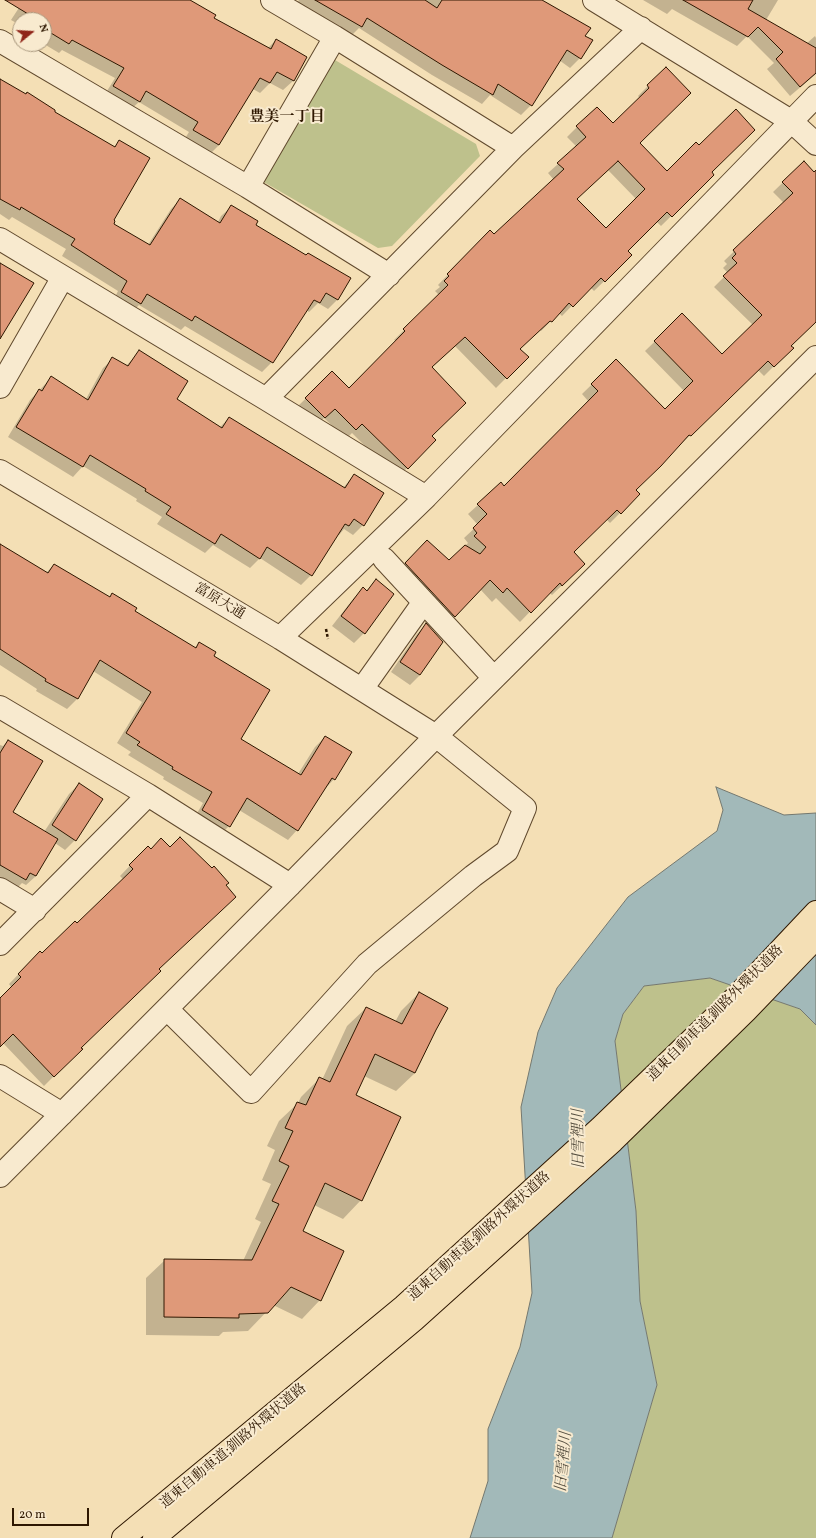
<!DOCTYPE html>
<html>
<head>
<meta charset="utf-8">
<style>
  body { margin:0 }
  #map { position:relative; width:816px; height:1538px; overflow:hidden; background:#f4dfb5; font-family:Vollkorn,serif }
  canvas { display:block }
  .north { position:absolute; left:12px; top:12px; width:40px; height:40px; box-sizing:border-box; background:#f8eacf; border:1px solid #a7967c; border-radius:50%; rotate:72deg; font-size:11px; font-weight:700; line-height:16px; text-align:center; color:#2e1700 }
  .north::after { content:''; display:block; margin:auto; width:14px; height:18px; background:#8f2418; clip-path:polygon(50% 0,100% 100%,50% 72%,0 100%) }
  .scale { position:absolute; left:12px; top:1508px; width:77px; height:18px; box-sizing:border-box; border:2px solid #2e1700; border-top:0; padding-left:5px; font-size:12px; line-height:14px; white-space:nowrap; color:#2e1700; -webkit-text-stroke:3px #f8eacf; paint-order:stroke }
</style>
</head>
<body>
<div id="map">
<canvas width="816" height="1538"></canvas>
<div class="north">N</div>
<div class="scale">20 m</div>
</div>
<script>
const g = document.querySelector('canvas').getContext('2d');
g.lineJoin = 'round';
function paint(path, color) {
  g.fillStyle = color;
  g.fill(path, 'evenodd');
}
function shape(rows) {
  const path = new Path2D();
  for (const r of rows) {
    path.moveTo(r[0], r[1]);
    for (let i = 2; i < r.length; i += 2) path.lineTo(r[i], r[i + 1]);
  }
  return path;
}
function strokePath(path, color, width, dash) {
  g.strokeStyle = color;
  g.lineWidth = width;
  g.lineCap = dash ? 'butt' : 'round';
  g.setLineDash(dash || []);
  g.stroke(path);
}
function write(font, color, halo, rows, align = 'center') {
  g.font = font + ' Vollkorn,"Noto Serif JP",serif';
  g.lineWidth = 4;
  g.setLineDash([]);
  g.textBaseline = 'middle';
  g.strokeStyle = halo;
  g.fillStyle = color;
  for (const [text, x, y, turn = 0] of rows) {
    g.save();
    g.translate(x, y);
    g.rotate((+turn || 0) * Math.PI / 180);
    g.textAlign = isNaN(turn) ? turn : align;
    if (halo) g.strokeText(text, 0, 0);
    g.fillText(text, 0, 0);
    g.restore();
  }
}
const green = shape([
  [335,60,476,144,480,156,392,246,378,248,262,181],
  [710,978,800,1009,816,1025,816,1538,612,1538,657,1385,640,1301,636,1211,615,1041,623,1014,644,986]
]);
const water = shape([
  [716,787,784,815,816,813,816,1025,800,1009,710,978,644,986,623,1014,615,1041,636,1211,640,1301,657,1385,612,1538,470,1538,488,1481,488,1429,520,1347,532,1293,521,1107,538,1032,557,988,628,897,717,831,723,810,716,787]
]);
const shadow = shape([
  [24,0,188,0,213,19,268,48,276,40,306,57,293,81,283,90,270,83,260,93,253,89,219,145,209,155,184,140,189,132,139,102,129,111,104,96,115,78,62,50,59,53,44,44,44,20,20,20,20,25,11,20],
  [299,0,540,0,584,36,580,58,570,68,559,60,531,105,521,115,490,95,482,104,432,75,359,28,351,36,292,10],
  [643,0,778,0,766,20,806,44,815,36,816,38,816,74,790,96,767,69,774,63,747,36,737,46,672,9,667,14],
  [666,68,639,143,667,172,711,173,713,175,661,226,656,221,627,251,631,255,594,291,590,287,562,316,559,313,541,331,540,330,519,349,527,357,496,388,455,346,431,368,431,436,435,440,397,478,352,433,346,439,324,418,315,427,296,408,332,373,349,390,396,341,394,340,439,295,435,291,440,287,438,285,490,231,494,235,554,180,548,173,577,147,567,137,577,127,613,125,640,98,638,96],
  [608,170,636,199,606,230,576,199],
  [0,80,114,147,120,141,112,224,148,245,171,209,181,199,218,222,221,216,231,207,254,225,338,299,328,309,318,303,309,312,306,310,272,362,262,372,185,326,181,330,139,305,130,314,112,303,118,291,62,256,66,249,12,217,9,220,0,214],
  [804,162,816,175,816,322,790,346,792,348,764,376,758,370,680,445,679,444,635,490,639,494,610,523,606,519,572,552,584,564,552,595,549,592,520,622,496,598,492,602,480,589,444,626,396,573,427,541,449,561,465,546,468,543,464,538,478,525,468,514,478,505,504,487,589,402,582,394,616,361,665,411,684,391,645,351,682,315,722,355,753,325,714,287,728,273,723,268,727,264,724,261,784,203,773,192],
  [139,352,176,399,220,427,229,418,343,488,354,475,363,525,353,535,344,529,339,535,337,534,311,575,301,585,260,558,250,568,213,545,205,553,157,524,162,517,136,501,137,499,83,466,73,477,8,437,30,400,51,378,86,399,103,368,113,359,126,366],
  [0,551,46,573,54,565,194,648,199,644,212,656,240,739,298,774,315,747,325,737,334,779,325,789,297,830,288,840,239,810,229,826,219,836,196,815,203,803,163,779,164,777,128,755,131,752,117,743,142,702,93,671,77,699,67,709,36,691,37,689,0,665],
  [376,581,364,633,354,643,332,626,353,599,363,589,366,591],
  [426,625,420,675,410,685,391,672,417,634],
  [8,741,12,813,44,832,69,794,79,784,102,800,75,840,65,850,55,843,36,876,26,885,22,883,15,890,0,880,0,745,3,746],
  [148,847,80,1048,81,1049,44,1086,3,1043,0,1046,0,999,12,988,9,984,40,952,42,954,76,925,123,879,120,876],
  [419,993,415,1073,396,1091,364,1076,354,1096,361,1200,343,1219,314,1205,301,1232,343,1251,320,1300,302,1319,273,1305,248,1331,223,1332,219,1336,146,1335,146,1278,165,1260,243,1261,261,1222,255,1219,271,1184,262,1180,275,1150,267,1146,279,1121,298,1103,301,1097,319,1079,322,1080,347,1026,366,1008,395,1022,401,1011]
]);
const building = shape([
  [5,0,190,0,216,15,214,18,271,49,276,39,307,57,294,81,277,72,270,83,260,78,219,145,193,130,198,122,146,91,140,102,113,86,124,68,72,40,69,44,46,30,48,26,44,24,44,20,38,20,5,0],
  [315,0,425,0,437,8,442,0,542,0,591,28,585,36,593,40,581,59,567,50,532,106,498,84,493,95,442,65,367,18,362,27,315,0],
  [683,0,753,0,748,9,816,48,816,73,800,87,776,59,783,52,758,27,748,37,683,0],
  [666,67,691,93,640,143,667,171,696,142,699,145,736,109,755,130,712,172,714,175,672,217,667,212,628,251,632,255,605,282,601,278,573,307,569,303,552,322,550,321,520,349,529,357,507,379,465,337,432,367,466,403,432,436,436,440,408,469,362,424,356,430,335,409,325,418,305,398,332,371,349,388,405,331,403,329,448,285,444,281,449,276,447,274,490,230,494,234,564,169,557,163,586,137,576,126,597,107,613,123,649,88,647,85,666,67],
  [618,161,645,189,606,228,577,199,618,161],
  [0,79,26,94,27,92,55,110,55,112,115,147,119,140,150,158,114,220,115,221,114,224,150,245,180,198,220,223,231,205,258,221,256,225,306,255,308,253,351,278,338,300,326,293,320,303,314,300,273,363,195,316,192,321,147,294,141,304,121,292,127,281,71,245,75,239,21,207,20,210,0,199,0,79],
  [804,161,814,172,816,170,816,322,791,346,794,348,774,367,768,361,691,436,689,435,661,466,636,490,640,494,621,514,617,510,574,552,585,564,562,586,560,583,531,613,507,588,503,593,490,580,455,617,405,563,427,540,449,560,465,545,480,554,486,547,474,536,477,533,473,528,487,514,477,504,501,482,504,486,598,391,591,384,616,359,665,409,693,381,654,341,682,313,722,354,762,315,723,276,737,263,732,258,736,254,733,250,793,193,782,182,804,161],
  [0,263,34,283,0,339,0,263],
  [139,350,188,381,177,399,222,428,229,417,345,488,354,474,384,493,364,526,354,519,349,526,345,524,312,576,267,547,260,559,221,534,215,544,166,514,171,507,145,491,146,489,90,455,83,467,16,427,39,389,42,391,51,376,88,400,112,357,128,366,139,350],
  [0,544,48,573,54,564,110,597,112,593,137,608,135,611,196,648,199,642,216,652,214,656,270,690,241,739,301,775,325,736,352,752,335,780,332,778,298,831,247,798,230,827,202,810,212,792,172,769,173,767,137,745,140,742,126,733,151,692,100,660,78,699,45,681,46,679,0,649,0,544],
  [376,579,394,594,365,634,341,616,363,587,367,591,376,579],
  [426,623,443,642,420,675,400,662,426,623],
  [8,740,43,761,13,812,58,839,36,876,30,873,26,880,0,865,0,753,8,740],
  [79,783,103,799,76,841,52,825,79,783],
  [180,837,212,868,214,866,229,883,226,885,236,897,159,969,161,971,81,1048,83,1049,54,1077,13,1034,0,1047,0,998,21,977,18,974,40,951,42,953,75,921,77,923,133,869,129,865,148,846,151,849,161,838,170,847,180,837],
  [419,992,448,1008,436,1030,415,1073,375,1054,356,1095,401,1117,362,1201,325,1183,303,1231,344,1251,321,1301,291,1287,268,1313,239,1314,239,1318,164,1317,164,1259,252,1260,279,1204,272,1201,289,1166,279,1161,293,1131,285,1128,297,1102,306,1105,319,1077,330,1082,366,1007,402,1024,419,992]
]);
const path = shape([
  [326,629,328,639]
]);
const minor = shape([
  [272,0,335,37,513,148],
  [594,0,791,121,816,144],
  [0,41,248,187,389,275],
  [248,187,335,37],
  [0,239,266,399,426,497],
  [0,387,63,277],
  [266,399,513,148,641,28],
  [0,471,280,638,436,736,525,808,507,851,473,876,367,964,251,1092,167,1009],
  [384,559,494,678],
  [280,638,426,497,816,96],
  [362,689,423,603],
  [0,707,148,795,290,885],
  [0,889,35,910],
  [0,944,148,795],
  [0,1076,62,1114],
  [0,1176,290,885,436,736,816,357]
]);
const highway = shape([
  [123,1538,404,1306,600,1128,734,999,816,912],
  [154,1538,414,1320,613,1141,746,1011,816,938]
]);
const streetNames = [
  ["富原大通",219,602,31],
  ["道東自動車道;釧路外環状道路",716,1014,-45],
  ["道東自動車道;釧路外環状道路",480,1237,-42],
  ["道東自動車道;釧路外環状道路",234,1447,-40]
];
const neighbourhoodNames = [
  ["豊美一丁目",287,118]
];
const waterNames = [
  ["旧雪裡川",580,1139,-91],
  ["旧雪裡川",565,1462,-85]
];
paint(green, '#bec18c');
paint(water, '#a2b9b9');
strokePath(water, '#74786f', 1);
paint(shadow, '#0003');
paint(building, '#df9979');
strokePath(building, '#2e1700', 1);
strokePath(minor, '#60492d', 24);
strokePath(highway, '#2e1700', 24);
strokePath(path, '#2e1700', 2.5, [3, 2]);
strokePath(minor, '#f8eacf', 22);
strokePath(highway, '#f4dfb5', 22);
write('14px', '#2e1700', '#f8eacf', streetNames);
write('bold 15px', '#2e1700', '#f8eacf', neighbourhoodNames);
write('italic 15px', '#575041', '#f8eacf', waterNames);
</script>
</body>
</html>
